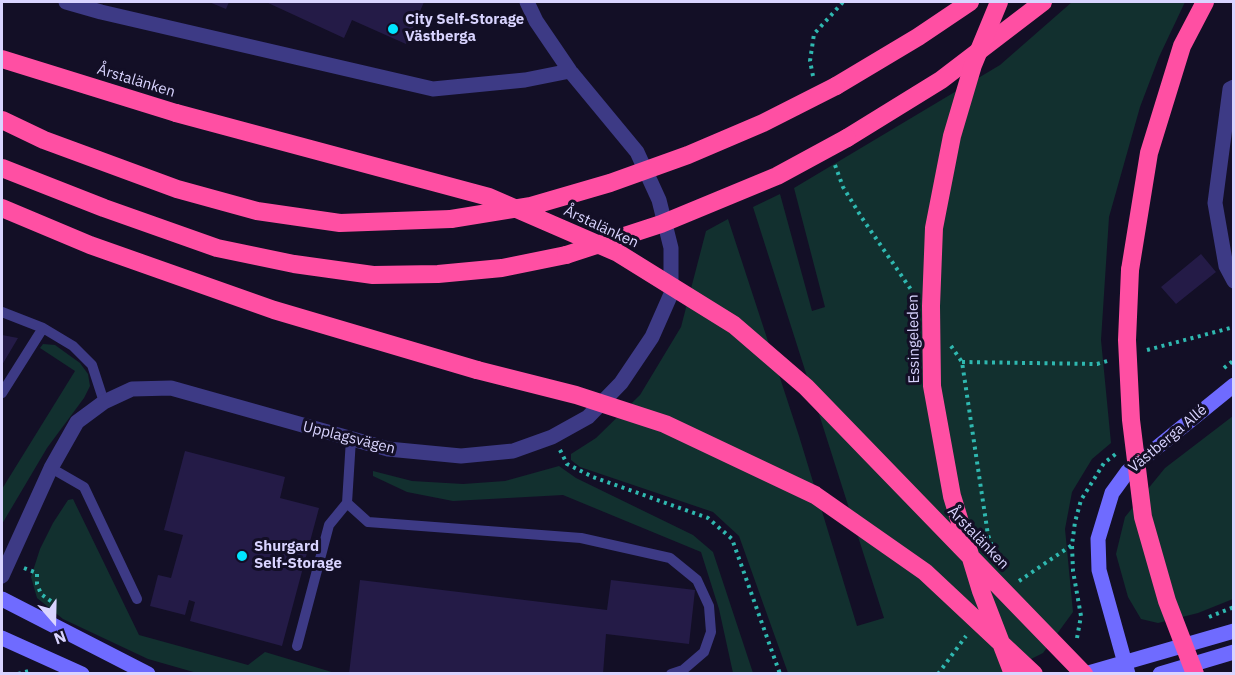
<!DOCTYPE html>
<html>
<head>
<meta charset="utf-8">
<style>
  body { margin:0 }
  #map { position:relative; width:1235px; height:675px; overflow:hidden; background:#130f26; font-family:"IBM Plex Sans",sans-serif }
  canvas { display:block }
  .frame { position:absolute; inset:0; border:3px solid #d9d4ff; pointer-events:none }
  .north { position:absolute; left:24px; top:591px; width:60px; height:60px; -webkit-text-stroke:4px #130f26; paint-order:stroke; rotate:160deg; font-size:16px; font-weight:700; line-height:24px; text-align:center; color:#d9d4ff }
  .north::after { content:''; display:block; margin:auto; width:21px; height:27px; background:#d9d4ff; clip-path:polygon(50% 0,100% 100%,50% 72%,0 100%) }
</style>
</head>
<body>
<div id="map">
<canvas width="1235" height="675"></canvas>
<div class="frame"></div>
<div class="north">N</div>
</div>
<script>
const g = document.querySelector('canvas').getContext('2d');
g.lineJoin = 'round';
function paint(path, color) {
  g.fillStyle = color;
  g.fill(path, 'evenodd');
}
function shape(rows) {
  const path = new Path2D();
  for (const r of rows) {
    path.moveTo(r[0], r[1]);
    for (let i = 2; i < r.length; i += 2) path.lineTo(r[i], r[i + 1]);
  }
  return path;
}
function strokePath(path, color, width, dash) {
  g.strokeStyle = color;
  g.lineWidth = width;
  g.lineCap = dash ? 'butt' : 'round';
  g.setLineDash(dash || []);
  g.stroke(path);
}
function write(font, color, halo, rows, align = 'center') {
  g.font = font + ' "IBM Plex Sans",sans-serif';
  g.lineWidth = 6;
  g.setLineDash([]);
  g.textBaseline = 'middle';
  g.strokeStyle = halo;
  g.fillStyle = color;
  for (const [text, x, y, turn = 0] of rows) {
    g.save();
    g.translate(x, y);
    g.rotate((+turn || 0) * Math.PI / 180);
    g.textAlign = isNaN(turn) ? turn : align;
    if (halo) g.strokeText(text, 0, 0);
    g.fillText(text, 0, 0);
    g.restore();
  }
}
const green = shape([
  [1072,2,1185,2,1159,57,1140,107,1109,217,1101,340,1111,443,1092,459,1072,492,1065,529,1073,612,1043,653,1003,673,788,673,739,536,713,512,580,467,571,460,571,454,596,438,640,395,681,327,706,231,728,219,799,436,857,626,884,618,753,207,780,194,812,311,825,307,794,188,1000,65],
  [43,344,55,345,80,363,88,374,90,386,84,398,47,448,2,524,2,489,75,371,40,348],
  [1233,416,1233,599,1198,613,1158,623,1141,619,1128,597,1116,554,1125,517,1165,468],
  [559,466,576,478,693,535,713,552,753,673,733,673,719,609,701,552,563,495,453,501,407,492,373,476,373,471,412,481,463,484,505,481],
  [73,499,139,635,248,665,265,652,335,673,197,673,148,659,63,619,37,598,31,577,40,549,53,523,68,500]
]);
const building = shape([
  [209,2,229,2,226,9],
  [266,2,424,2,406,44,352,20,344,38],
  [1201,254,1216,272,1176,304,1161,287],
  [2,335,18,338,2,365],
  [185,451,285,477,280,498,319,508,282,646,190,621,195,602,189,600,185,615,150,606,158,575,171,578,183,535,164,530],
  [360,580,607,610,611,580,695,590,689,644,606,634,603,674,349,674]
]);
const path = shape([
  [813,76,810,61,814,34,843,2],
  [835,165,843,187,862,218,912,291],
  [951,346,962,362,988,535,994,551],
  [1147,350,1234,327],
  [962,362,1097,364,1111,360],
  [1224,368,1234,360],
  [560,450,567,464,593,477,708,518,732,539,780,674],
  [24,568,37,573,37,584,41,594,52,602],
  [1019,581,1072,545],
  [1209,617,1234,607],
  [1077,638,1081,616,1073,571,1072,545,1075,522,1081,500,1104,463,1117,453],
  [18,674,29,671],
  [938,674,966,636]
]);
const lane = shape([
  [2,312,43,328,73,346,92,365,104,402],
  [2,393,43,328],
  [351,439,347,503,368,522,581,538,670,558,697,580,709,606,711,632,704,652,683,670,671,674],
  [51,468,84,487,137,599],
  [297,646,329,525,347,503]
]);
const street = shape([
  [66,2,101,12,433,89,525,80,570,71],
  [1234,87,1230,89,1215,203,1226,266,1234,281],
  [2,576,51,468,77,422,104,402,132,389,171,388,388,449,461,456,513,451,552,437,588,417,621,383,652,337,671,294,671,248,659,200,637,152,570,71,536,21,527,2]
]);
const secondary = shape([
  [2,599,148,674],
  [2,638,82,674],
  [1085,674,1234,631],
  [1128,674,1099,570,1098,539,1112,493,1128,471,1234,385],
  [1160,674,1234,652]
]);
const highway = shape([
  [2,59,176,113],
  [836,86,918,37,970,2],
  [2,120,44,140,177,189,257,211,340,223,451,219],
  [847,138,941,80,1043,2],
  [2,168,104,208,217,248,294,264,373,275,438,274,502,268,566,255],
  [2,208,90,245,274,310,477,370],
  [1130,270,1149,153,1182,46,1205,2]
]);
const highwayBridge = shape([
  [999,2,973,65,952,136,934,228,931,306,932,386,952,496,981,591,1013,674],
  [176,113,489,197,618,253,734,325,806,387,1084,674],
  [451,219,531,206,610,183,688,155,763,123,836,86],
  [566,255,661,224,777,176,847,138],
  [1130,270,1127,340,1131,420,1143,517,1167,601,1195,674],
  [477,370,576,395,665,424,815,495,925,572,1034,674]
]);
const markers = [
  [393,29,6,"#00e5ff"],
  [242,556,6,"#00e5ff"]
];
const poiNames = [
  ["City Self-Storage",405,20],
  ["Västberga",405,37],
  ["Shurgard",254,547],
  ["Self-Storage",254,564]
];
const streetNames = [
  ["Årstalänken",136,81,17],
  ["Årstalänken",601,227,25],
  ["Essingeleden",914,339,-91],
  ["Upplagsvägen",349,438,14],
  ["Västberga Allé",1168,439,-40],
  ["Årstalänken",978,538,46]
];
paint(green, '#12302f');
paint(building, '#241b47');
strokePath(path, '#2fb8b0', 4, [3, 4.5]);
strokePath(lane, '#3d3a85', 10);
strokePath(street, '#3d3a85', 15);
strokePath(secondary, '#6f6bff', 15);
strokePath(highway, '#ff4fa3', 18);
strokePath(highwayBridge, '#ff4fa3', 18);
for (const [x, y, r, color] of markers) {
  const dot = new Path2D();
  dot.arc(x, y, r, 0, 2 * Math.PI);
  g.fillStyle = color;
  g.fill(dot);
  strokePath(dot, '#130f26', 2);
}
write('bold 15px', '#d9d4ff', '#130f26', poiNames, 'left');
write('15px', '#d9d4ff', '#130f26', streetNames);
</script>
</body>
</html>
